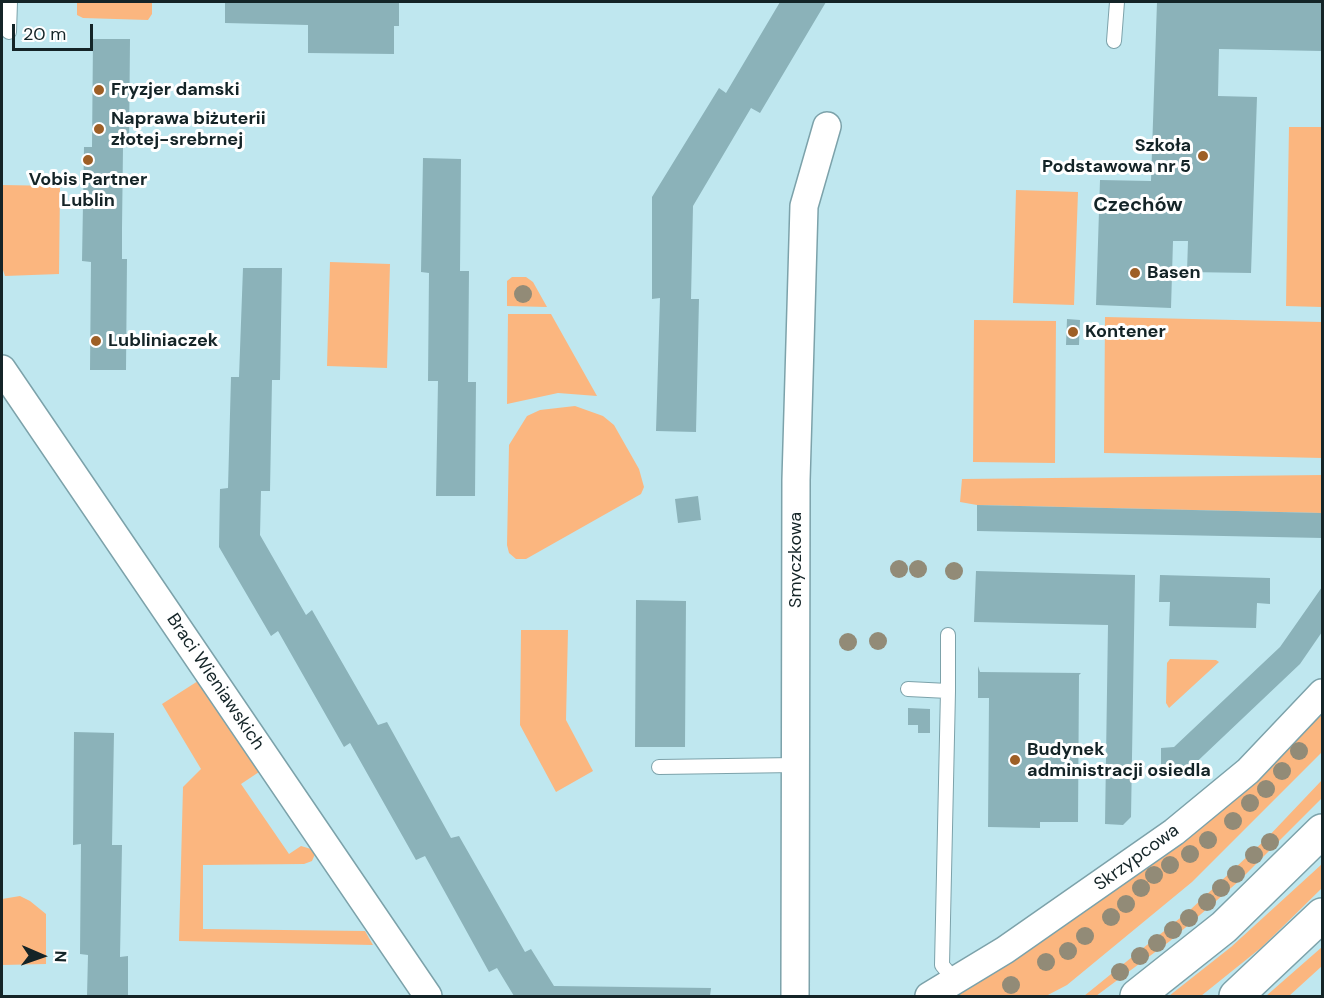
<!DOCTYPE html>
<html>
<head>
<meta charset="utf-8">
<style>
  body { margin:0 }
  #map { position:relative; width:1324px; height:998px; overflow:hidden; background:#bfe7ef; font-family:"DM Sans",sans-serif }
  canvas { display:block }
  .frame { position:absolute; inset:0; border:3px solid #142427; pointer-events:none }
  .north { position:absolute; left:12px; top:926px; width:60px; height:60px; -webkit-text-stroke:4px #fff; paint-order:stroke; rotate:92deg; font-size:16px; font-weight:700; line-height:24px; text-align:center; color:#142427 }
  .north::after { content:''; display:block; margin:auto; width:21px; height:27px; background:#142427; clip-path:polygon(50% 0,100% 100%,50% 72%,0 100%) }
  .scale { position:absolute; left:12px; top:24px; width:81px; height:27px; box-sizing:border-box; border:3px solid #142427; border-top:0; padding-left:8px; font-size:18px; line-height:21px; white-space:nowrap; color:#142427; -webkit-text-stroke:4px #fff; paint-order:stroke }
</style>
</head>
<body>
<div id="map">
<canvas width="1324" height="998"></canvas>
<div class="frame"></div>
<div class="north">N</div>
<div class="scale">20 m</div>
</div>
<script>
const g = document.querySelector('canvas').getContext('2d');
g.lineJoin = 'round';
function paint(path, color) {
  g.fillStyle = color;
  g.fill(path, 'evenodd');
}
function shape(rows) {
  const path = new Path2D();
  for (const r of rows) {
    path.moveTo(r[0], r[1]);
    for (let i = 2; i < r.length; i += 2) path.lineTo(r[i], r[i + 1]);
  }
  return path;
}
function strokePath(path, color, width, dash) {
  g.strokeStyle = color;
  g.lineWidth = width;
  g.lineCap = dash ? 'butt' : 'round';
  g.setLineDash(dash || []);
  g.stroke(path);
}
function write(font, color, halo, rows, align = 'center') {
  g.font = font + ' "DM Sans",sans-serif';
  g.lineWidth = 6;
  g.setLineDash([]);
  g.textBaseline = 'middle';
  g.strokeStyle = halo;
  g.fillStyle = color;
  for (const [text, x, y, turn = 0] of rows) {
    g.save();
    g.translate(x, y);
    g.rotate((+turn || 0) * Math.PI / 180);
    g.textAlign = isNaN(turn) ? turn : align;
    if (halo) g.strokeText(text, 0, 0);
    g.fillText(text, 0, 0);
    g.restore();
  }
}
const green = shape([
  [77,2,152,2,152,14,148,20,83,18,77,15],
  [1289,127,1322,127,1322,307,1286,306],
  [2,185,60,186,59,274,5,276,2,267],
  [1016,190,1078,192,1074,305,1013,303],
  [330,262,390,264,387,368,327,366],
  [512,277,526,277,533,282,547,307,507,306,507,281],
  [508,314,551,314,597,396,558,393,507,404],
  [1105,317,1322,322,1322,458,1104,453],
  [974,320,1056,321,1055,463,973,462],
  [575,406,603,416,614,425,639,469,644,487,641,494,526,559,516,559,509,553,507,545,509,445,527,416,540,410],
  [1322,475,1322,513,977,505,960,502,962,479],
  [521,630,568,630,566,720,593,771,556,792,520,725],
  [1170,659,1216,660,1219,662,1169,708,1166,703,1167,663],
  [198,681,259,772,241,784,289,854,301,846,311,849,315,854,312,861,304,864,203,865,203,929,365,931,373,945,179,941,183,787,201,769,162,704],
  [1322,709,1322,752,1192,882,1067,985,1046,996,952,996,1020,957,1140,871],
  [1322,780,1322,798,1239,881,1170,941,1096,996,1084,996,1190,910,1266,839],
  [1322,864,1322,888,1262,947,1201,996,1169,996,1231,947],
  [20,896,30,901,46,914,46,964,2,965,2,899],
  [1322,947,1322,966,1289,996,1266,996]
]);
const building = shape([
  [225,2,399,2,399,26,394,26,394,54,308,53,308,25,225,23],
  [780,2,826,2,760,113,751,108,693,206,691,299,699,299,696,432,656,431,660,298,652,299,652,197,719,88,726,93],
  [1157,2,1322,2,1322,51,1219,49,1218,96,1257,97,1251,273,1187,272,1188,241,1173,241,1171,308,1096,305,1100,180,1151,181],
  [93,39,130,39,129,147,123,147,122,228,122,259,127,259,126,370,90,370,91,262,82,261,84,147,92,147],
  [423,158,461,159,460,271,469,271,468,382,476,382,475,496,436,496,438,381,428,381,429,273,421,272],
  [243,268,282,268,280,380,272,380,270,491,261,491,260,535,306,615,312,610,378,725,387,722,451,838,459,836,525,952,531,949,554,986,711,988,710,996,514,996,497,968,489,972,425,856,416,860,350,743,344,747,278,631,271,636,219,547,220,489,228,488,231,377,239,377],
  [1067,319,1080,320,1079,345,1066,345],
  [698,496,701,520,678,523,675,499],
  [977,505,1322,513,1322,538,977,531],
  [976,571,1135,575,1131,817,1123,825,1105,824,1108,625,974,622],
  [1160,575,1270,578,1270,604,1257,603,1256,628,1169,626,1170,602,1159,602],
  [1322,587,1322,632,1300,664,1185,773,1161,773,1161,748,1174,747,1280,647],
  [636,600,686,601,685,747,635,747],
  [978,666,980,672,1081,673,1079,675,1078,822,1040,822,1040,828,988,827,989,698,978,698],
  [908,708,930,709,930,733,918,733,918,725,908,725],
  [74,732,114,733,112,845,122,845,120,957,128,956,128,996,87,996,88,955,80,954,81,844,73,845]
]);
const service = shape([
  [9,32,10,2],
  [1114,41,1117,2],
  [948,635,948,691],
  [908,689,948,691,942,965,955,981],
  [659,767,795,765]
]);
const minor = shape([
  [2,369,428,996],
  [795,996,796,480,804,206,827,126],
  [929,996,1005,950,1174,832,1248,771,1322,693]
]);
const tertiary = shape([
  [1137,996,1224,927,1322,831],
  [1236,996,1322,915]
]);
const trees = [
  [523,294],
  [899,569],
  [918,569],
  [954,571],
  [878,641],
  [848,642],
  [1299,751],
  [1282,771],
  [1266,789],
  [1250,803],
  [1233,821],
  [1208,840],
  [1270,842],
  [1190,854],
  [1254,855],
  [1170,865],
  [1236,874],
  [1154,875],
  [1141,888],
  [1221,888],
  [1207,902],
  [1126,904],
  [1111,917],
  [1189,918],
  [1173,930],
  [1085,936],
  [1157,943],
  [1068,951],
  [1140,956],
  [1046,962],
  [1120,972],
  [1011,985]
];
const markers = [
  [99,90,6,"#9e5f26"],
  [99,129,6,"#9e5f26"],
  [1203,156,6,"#9e5f26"],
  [88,160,6,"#9e5f26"],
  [1135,273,6,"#9e5f26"],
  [1073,332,6,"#9e5f26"],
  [96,341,6,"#9e5f26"],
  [1015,760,6,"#9e5f26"]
];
const poiNames = [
  ["Fryzjer damski",111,90],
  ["Naprawa biżuterii",111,119],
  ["złotej-srebrnej",111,140],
  ["Szkoła",1191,146,"right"],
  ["Podstawowa nr 5",1191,167,"right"],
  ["Vobis Partner",88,180,"center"],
  ["Lublin",88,201,"center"],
  ["Basen",1147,273],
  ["Kontener",1085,332],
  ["Lubliniaczek",108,341],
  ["Budynek",1027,750],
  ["administracji osiedla",1027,771]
];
const streetNames = [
  ["Smyczkowa",796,560,-90],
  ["Braci Wieniawskich",215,682,56],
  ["Skrzypcowa",1137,858,-36]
];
const neighbourhoodNames = [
  ["Czechów",1138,206]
];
paint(green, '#fbb67f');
paint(building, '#8bb2b9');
strokePath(service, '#7ca2aa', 16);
strokePath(minor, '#7ca2aa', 30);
strokePath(tertiary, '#7ca2aa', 36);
strokePath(service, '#fff', 14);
strokePath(minor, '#fff', 27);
strokePath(tertiary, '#fff', 33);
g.fillStyle = '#928b77';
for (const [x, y] of trees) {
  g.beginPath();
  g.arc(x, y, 9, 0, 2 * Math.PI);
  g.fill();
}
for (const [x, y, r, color] of markers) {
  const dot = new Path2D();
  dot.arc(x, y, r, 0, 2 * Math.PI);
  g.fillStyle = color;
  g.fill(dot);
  strokePath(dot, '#fff', 2);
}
write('bold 18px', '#142427', '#fff', poiNames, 'left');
write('18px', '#142427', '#fff', streetNames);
write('bold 20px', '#142427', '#fff', neighbourhoodNames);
</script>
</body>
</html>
